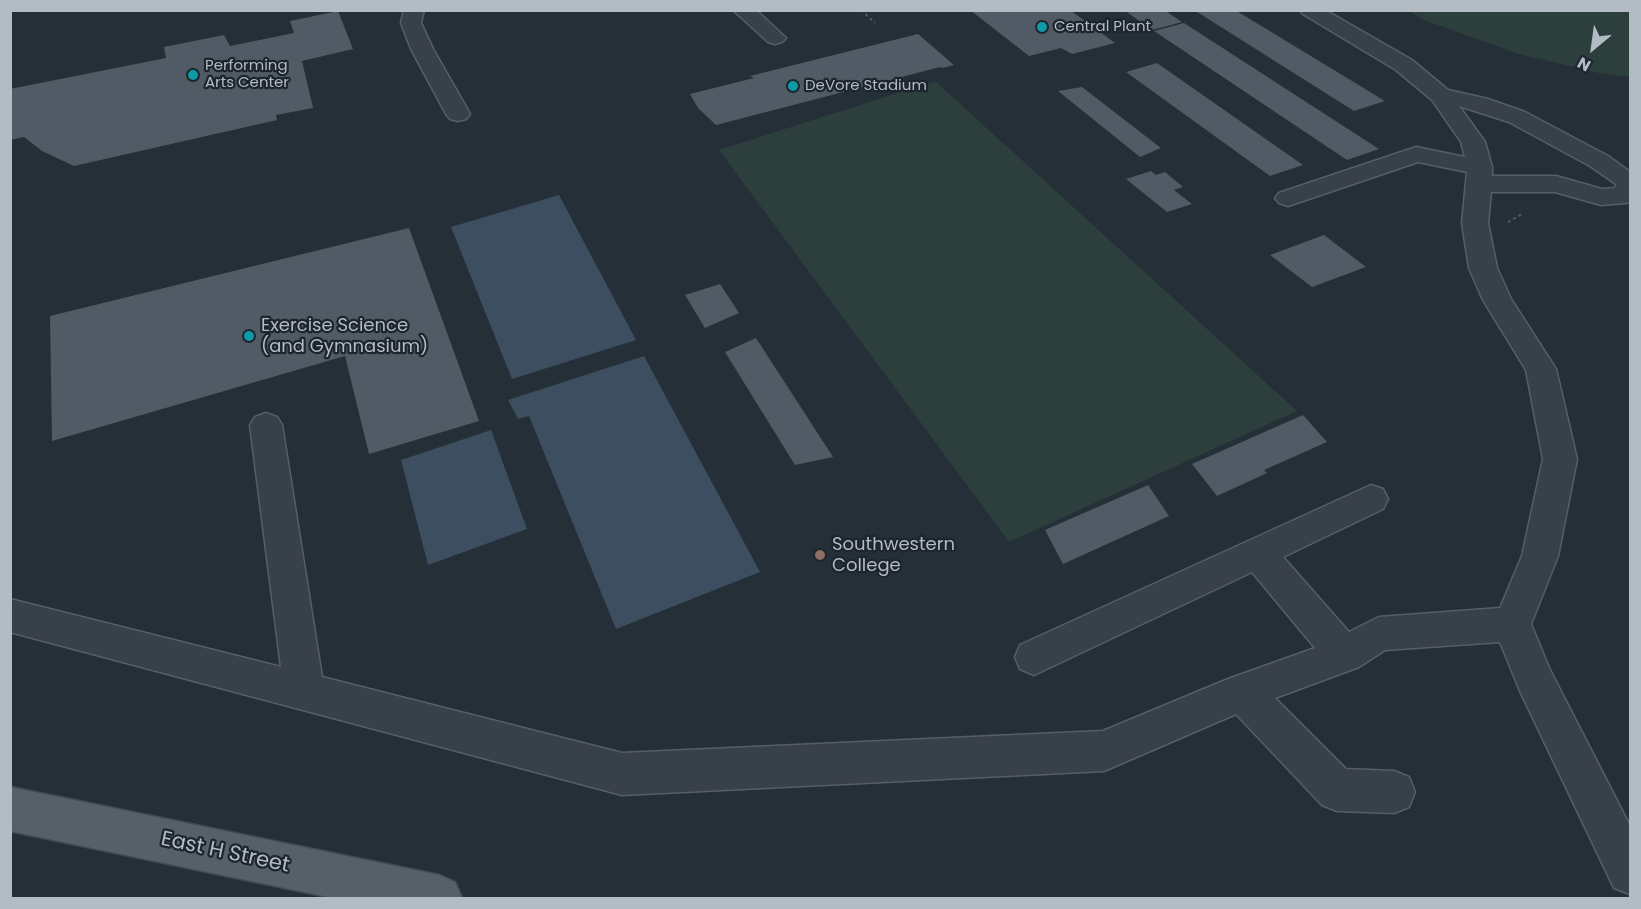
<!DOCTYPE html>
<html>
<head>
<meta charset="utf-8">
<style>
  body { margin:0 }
  #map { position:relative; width:1641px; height:909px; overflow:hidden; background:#252f37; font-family:Poppins,sans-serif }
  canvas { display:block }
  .frame { position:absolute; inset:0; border:12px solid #b3bbc4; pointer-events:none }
  .north { position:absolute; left:1563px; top:18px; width:60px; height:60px; -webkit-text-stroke:4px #1d252d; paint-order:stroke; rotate:209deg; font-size:16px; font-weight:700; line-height:24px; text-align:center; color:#b3bbc4 }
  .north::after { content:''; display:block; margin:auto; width:21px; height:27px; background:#b3bbc4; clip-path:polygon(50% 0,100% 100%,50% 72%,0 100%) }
</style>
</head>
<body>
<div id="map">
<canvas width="1641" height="909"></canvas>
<div class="frame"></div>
<div class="north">N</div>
</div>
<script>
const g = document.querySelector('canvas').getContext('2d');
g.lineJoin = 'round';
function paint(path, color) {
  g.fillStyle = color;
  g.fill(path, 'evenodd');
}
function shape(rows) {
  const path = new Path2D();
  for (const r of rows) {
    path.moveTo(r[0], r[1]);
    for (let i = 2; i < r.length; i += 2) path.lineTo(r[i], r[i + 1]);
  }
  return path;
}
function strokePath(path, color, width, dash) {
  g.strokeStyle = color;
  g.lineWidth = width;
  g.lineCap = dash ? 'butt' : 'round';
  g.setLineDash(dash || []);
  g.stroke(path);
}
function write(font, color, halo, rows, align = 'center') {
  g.font = font + ' Poppins,sans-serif';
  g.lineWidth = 4.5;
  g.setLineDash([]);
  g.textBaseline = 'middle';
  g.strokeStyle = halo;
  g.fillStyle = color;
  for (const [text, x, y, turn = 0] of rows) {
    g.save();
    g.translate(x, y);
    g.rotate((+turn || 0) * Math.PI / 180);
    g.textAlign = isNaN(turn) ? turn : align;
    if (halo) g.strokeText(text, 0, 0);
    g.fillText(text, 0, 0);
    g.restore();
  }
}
const green = shape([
  [1410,11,1630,11,1630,77,1599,73,1519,54,1421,19],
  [935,81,1297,411,1009,542,719,150]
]);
const water = shape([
  [559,195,636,340,512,379,451,227],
  [644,356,760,572,616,629,529,416,518,419,508,400],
  [491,430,527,529,428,565,401,460]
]);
const building = shape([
  [970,10,1070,10,1115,43,1072,54,1061,48,1029,56],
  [1124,10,1164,10,1182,22,1152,30],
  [1194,10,1235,10,1385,101,1354,111],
  [338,11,353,49,302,61,313,108,276,115,277,120,74,166,42,151,24,137,10,140,10,89,166,58,164,47,224,35,230,46,294,33,290,21],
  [1184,23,1379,149,1347,160,1154,31],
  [918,34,954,65,943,68,940,67,716,125,698,108,690,94,754,78,750,76],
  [1157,63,1303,165,1270,176,1126,72],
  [1082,87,1161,148,1140,157,1058,91],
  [1151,171,1156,175,1165,172,1183,187,1174,190,1192,204,1167,212,1126,179],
  [409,228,479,421,369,454,345,356,52,441,50,316],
  [1324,235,1366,267,1312,287,1270,255],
  [720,284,739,313,705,328,685,295],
  [756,338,833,457,795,465,725,352],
  [1303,415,1327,442,1264,470,1267,473,1217,496,1192,464],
  [1148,485,1169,516,1063,564,1045,530]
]);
const path = shape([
  [861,10,875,23],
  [1508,222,1522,214]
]);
const minor = shape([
  [404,10,424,10,421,23,433,49,470,114,466,119,458,121,450,119,446,114,411,49,401,23,404,10],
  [733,10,756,10,786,38,782,42,775,44,768,42,733,10],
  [1300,10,1325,10,1412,60,1448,90,1488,99,1525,112,1608,156,1630,172,1630,202,1626,203,1601,205,1555,192,1491,192,1488,223,1497,268,1511,299,1556,369,1577,459,1558,556,1531,624,1550,670,1630,826,1630,894,1614,888,1520,691,1500,642,1385,650,1359,667,1275,698,1346,769,1394,771,1409,777,1415,792,1409,807,1394,813,1337,811,1322,805,1236,714,1104,771,622,795,10,632,10,599,281,667,250,425,255,417,266,413,277,417,282,425,322,677,622,753,1103,731,1228,679,1315,648,1252,572,1034,675,1020,669,1015,657,1020,645,1371,485,1383,489,1388,499,1383,509,1283,557,1349,632,1379,617,1500,608,1522,556,1543,459,1526,370,1483,300,1469,268,1462,223,1467,172,1418,162,1297,203,1288,206,1279,203,1275,198,1279,193,1416,147,1465,157,1461,142,1432,100,1396,70,1303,14,1300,10],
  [1459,106,1509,122,1590,166,1616,184,1615,188,1602,189,1556,176,1492,176,1492,167,1485,142,1459,106]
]);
const major = shape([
  [10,787,439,875,455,882,462,898,333,898,10,831,10,787]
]);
const markers = [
  [1042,27,6,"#0f9aa8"],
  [193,75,6,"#0f9aa8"],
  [793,86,6,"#0f9aa8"],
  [249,336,6,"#0f9aa8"],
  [820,555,6,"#8d6e63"]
];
const farPoinames = [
  ["Central Plant",1054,27],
  ["Performing",205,66],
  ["Arts Center",205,83],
  ["DeVore Stadium",805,86]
];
const poiNames = [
  ["Exercise Science",261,326],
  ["(and Gymnasium)",261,347],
  ["Southwestern",832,545],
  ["College",832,566]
];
const nearStreetnames = [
  ["East H Street",225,853,12]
];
paint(green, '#2c3f3d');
paint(water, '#3c4e5f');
paint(building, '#505b66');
strokePath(minor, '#565e66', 3);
strokePath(major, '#444c54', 3);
strokePath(path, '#4b5c5c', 2, [3, 3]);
paint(minor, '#384048');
paint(major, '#566068');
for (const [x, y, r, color] of markers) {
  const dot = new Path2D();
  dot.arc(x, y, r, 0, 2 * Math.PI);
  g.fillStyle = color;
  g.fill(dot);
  strokePath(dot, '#1d252d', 2);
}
write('15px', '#b3bbc4', '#1d252d', farPoinames, 'left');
write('18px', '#b3bbc4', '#1d252d', poiNames, 'left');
write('21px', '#b3bbc4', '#1d252d', nearStreetnames);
</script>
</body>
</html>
